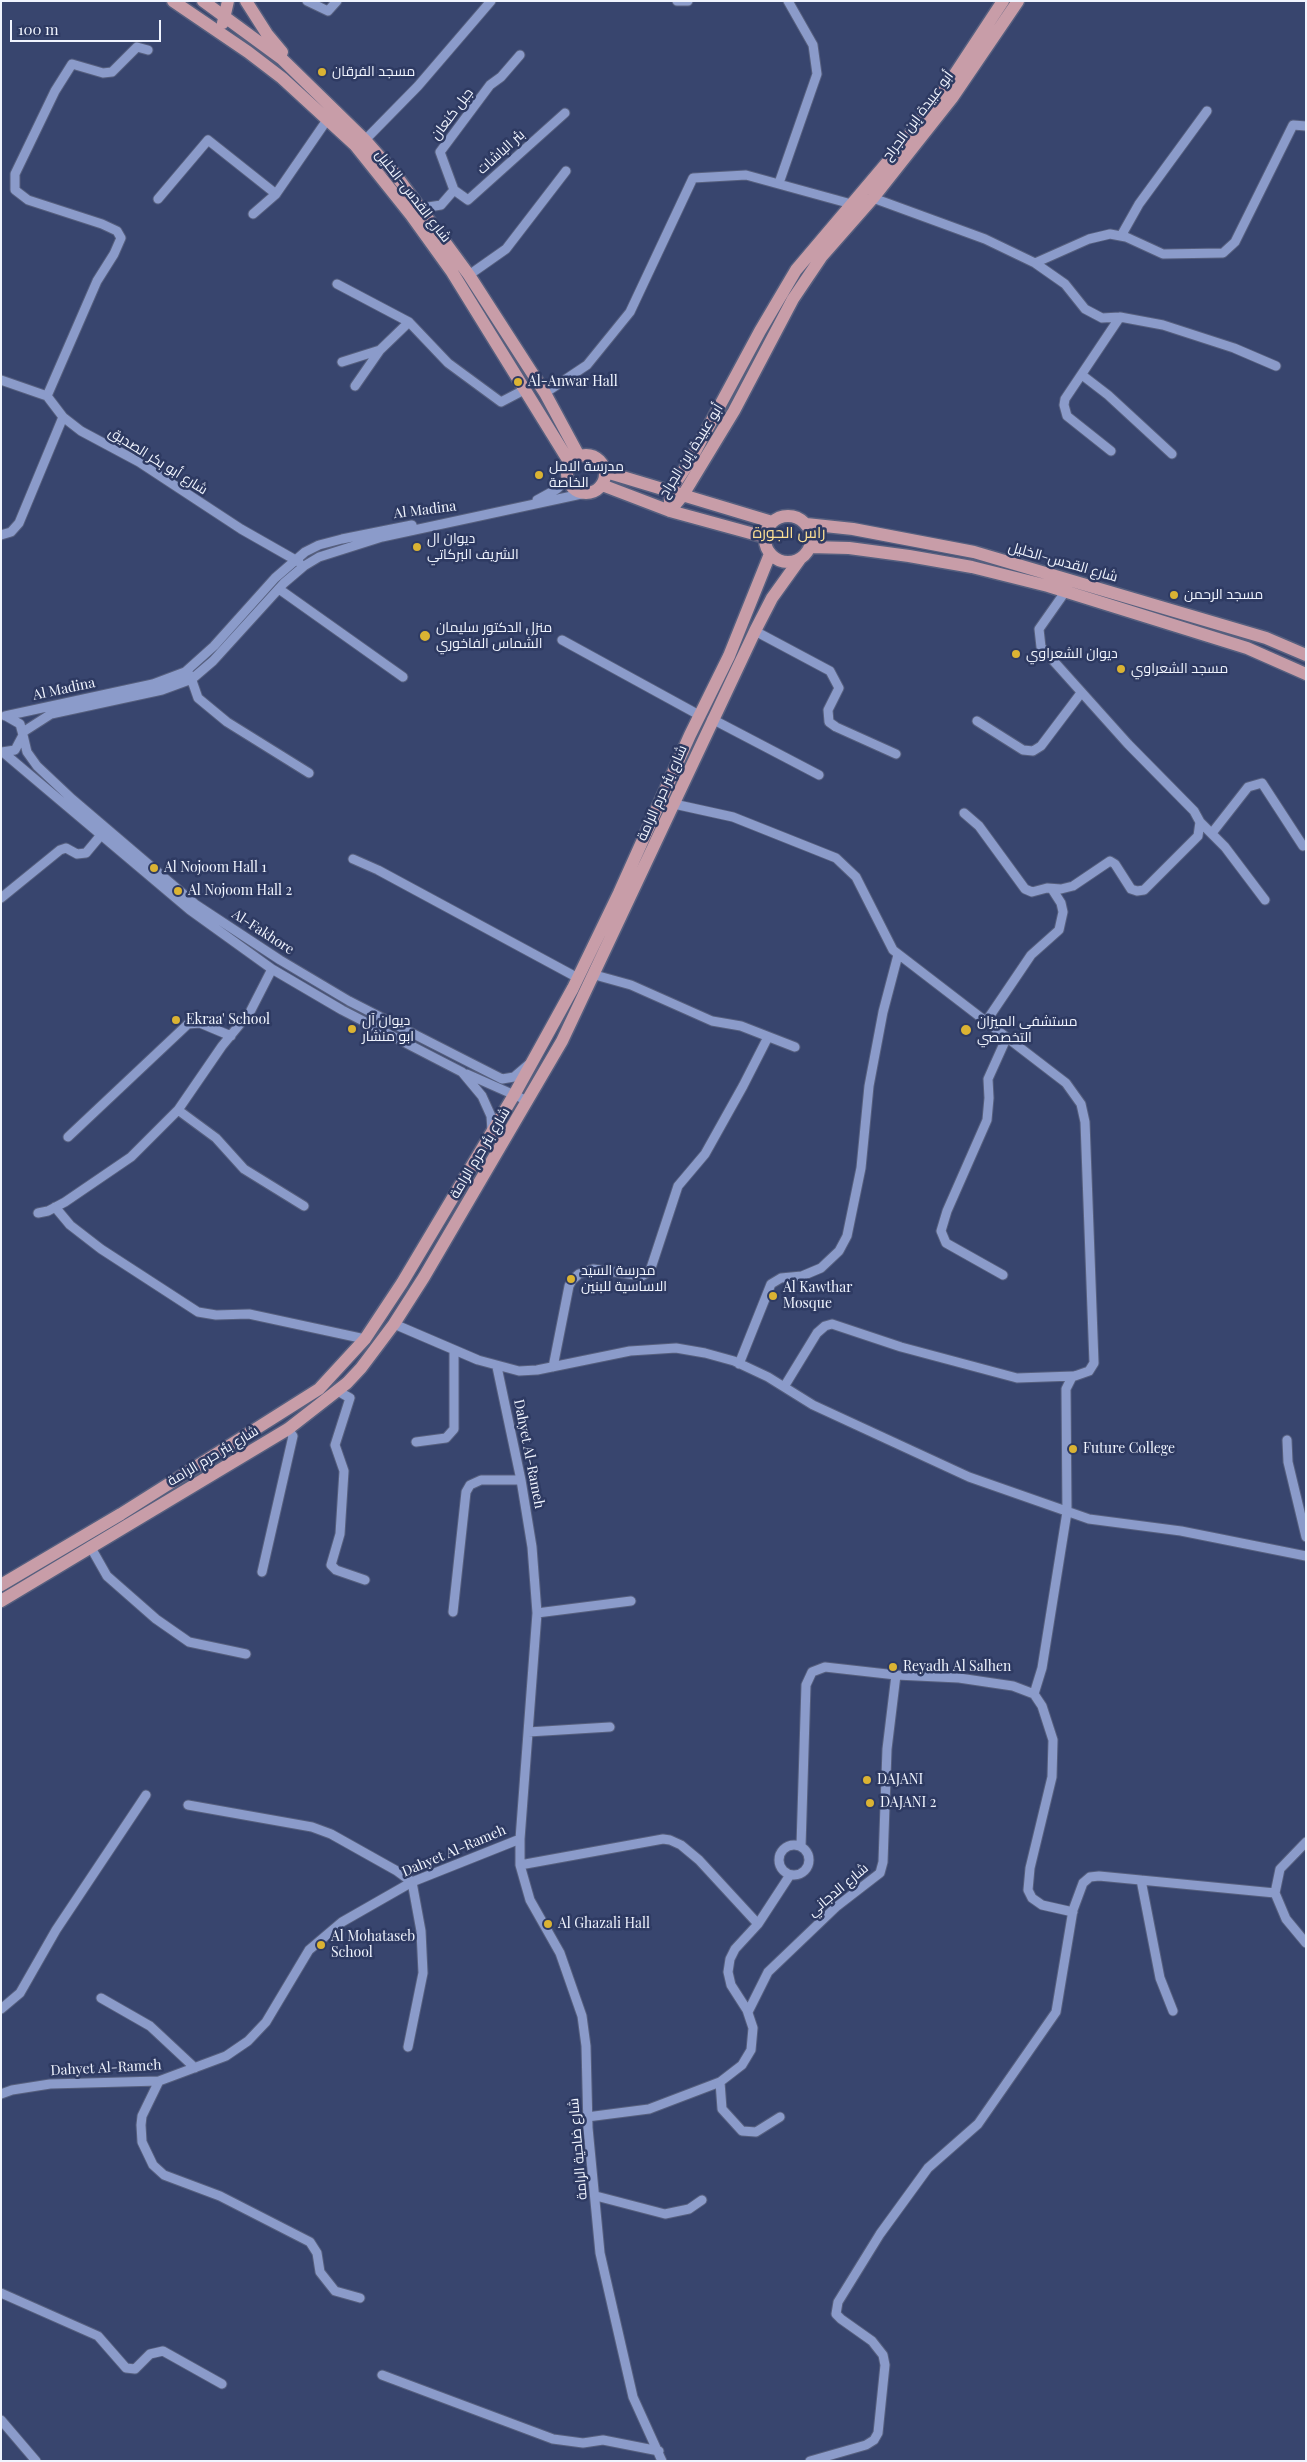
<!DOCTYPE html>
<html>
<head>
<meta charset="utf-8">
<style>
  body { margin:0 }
  #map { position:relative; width:1307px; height:2462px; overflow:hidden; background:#38456e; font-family:"Playfair Display",serif }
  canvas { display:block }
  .frame { position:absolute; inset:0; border:2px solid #f0f4fe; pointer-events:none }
  .scale { position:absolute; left:10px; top:20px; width:151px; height:22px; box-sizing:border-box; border:2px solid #f0f4fe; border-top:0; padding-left:6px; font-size:15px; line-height:18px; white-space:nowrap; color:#f0f4fe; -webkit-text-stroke:4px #2e3a62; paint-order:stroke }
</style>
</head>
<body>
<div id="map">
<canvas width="1307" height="2462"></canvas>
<div class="frame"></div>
<div class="scale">100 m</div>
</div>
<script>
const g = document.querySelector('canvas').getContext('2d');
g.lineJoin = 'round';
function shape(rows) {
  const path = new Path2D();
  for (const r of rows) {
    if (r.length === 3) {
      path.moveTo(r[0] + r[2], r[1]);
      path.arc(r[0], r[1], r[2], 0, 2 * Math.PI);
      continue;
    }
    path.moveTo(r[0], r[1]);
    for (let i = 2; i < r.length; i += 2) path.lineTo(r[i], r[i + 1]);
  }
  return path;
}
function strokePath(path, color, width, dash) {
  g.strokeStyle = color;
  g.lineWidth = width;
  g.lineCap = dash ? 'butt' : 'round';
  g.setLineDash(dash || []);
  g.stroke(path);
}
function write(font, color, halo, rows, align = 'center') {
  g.font = font + ' "Playfair Display",Cairo,serif';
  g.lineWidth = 5;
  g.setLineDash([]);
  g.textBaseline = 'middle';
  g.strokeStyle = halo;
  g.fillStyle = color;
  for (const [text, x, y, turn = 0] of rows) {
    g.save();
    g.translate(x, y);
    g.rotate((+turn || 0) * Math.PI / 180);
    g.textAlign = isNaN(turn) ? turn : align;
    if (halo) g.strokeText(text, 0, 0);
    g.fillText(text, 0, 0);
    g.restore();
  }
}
const minor = shape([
  [307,1,328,11,337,1],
  [677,1,688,1],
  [365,140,418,86,491,1],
  [779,183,817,74,813,45,788,1],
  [454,190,468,200,565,113],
  [873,198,985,239,1035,263,1065,284,1085,309,1102,318,1120,317,1163,325,1234,348,1276,366],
  [158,199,208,140,276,194,327,120],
  [422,208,441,205,454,190,440,152,490,85,501,77,520,55],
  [253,214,276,194],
  [1121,236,1139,204,1207,111],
  [1035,263,1089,239,1110,234,1126,237,1163,254,1223,253,1235,242,1293,125,1306,126],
  [469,275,506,249,566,171],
  [337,284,409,322,380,350,355,386],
  [409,322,448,363,501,402,524,390],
  [342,362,380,350],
  [1082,375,1108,395,1172,454],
  [1,380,47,396,63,417,81,431,139,462,241,529,299,562],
  [545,393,587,365,630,312,693,178,746,175,855,205],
  [47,396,97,281,114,254,121,238,117,231,102,224,28,200,15,190,15,174,55,91,72,64,103,73,112,72,137,47,148,50],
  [1111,451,1067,416,1064,405,1065,399,1120,317],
  [537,500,557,489,568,479],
  [1,535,11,532,19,523,63,417],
  [279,589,403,677],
  [755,631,830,671,839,688,828,710,829,722,836,727,896,754],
  [562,640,699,715],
  [190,675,198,698,227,722,309,773],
  [5,716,153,684,185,672,214,646,275,578,305,552,319,545,342,539,412,525],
  [712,719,819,775],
  [977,721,1023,750,1033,751,1041,746,1081,693],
  [23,732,51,714,162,690,192,679,213,661,284,583,304,566,319,557,382,537,586,493],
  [23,735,27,752,37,766,72,799,195,904,280,960,349,1001,502,1079,514,1077,528,1065],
  [2,752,15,750,23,735,20,724,6,716],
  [4,753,190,910,272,969,342,1010,462,1072,482,1096,491,1116,492,1131],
  [674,804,733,817,836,858,856,877,893,950,1066,1083,1081,1104,1085,1122,1094,1363,1089,1371,1072,1377,1066,1389,1067,1512,1042,1668,1034,1694],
  [964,813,979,826,1025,889,1032,892,1047,888,1061,889,1073,886,1110,861,1115,864,1131,889,1137,891,1144,890,1198,836,1200,822,1194,811,1128,744,1041,647,1039,629,1065,592],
  [1200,822,1225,847,1265,900],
  [1212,833,1248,787,1262,783,1303,846],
  [353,859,378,870,578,978],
  [1,898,60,850,66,848,77,854,86,853,101,835],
  [595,975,631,985,712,1021,741,1026,795,1047],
  [985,1023,1031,955,1059,930,1063,912,1061,903,1052,889],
  [467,1074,528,1101],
  [178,1110,216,1138,244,1169,304,1206],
  [68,1137,188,1024,200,1023,231,1036],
  [55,1207,70,1225,101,1249,198,1312,216,1315,249,1314,365,1339],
  [38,1213,48,1211,65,1202,131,1157,178,1110,222,1046,250,1012,272,969],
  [1003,1275,946,1243,941,1231,947,1211,987,1120,989,1098,988,1079,1006,1039],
  [394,1324,478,1360,519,1371,537,1370,630,1351,676,1348,705,1353,734,1361,768,1377,813,1405,969,1477,1089,1519,1181,1531,1306,1556],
  [739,1364,771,1284,781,1278,802,1276,821,1268,839,1251,847,1236,861,1168,869,1086,883,1012,898,955],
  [553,1367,569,1286,572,1280,579,1274,593,1269,642,1276,650,1271,678,1186,705,1154,743,1086,768,1037],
  [784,1387,817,1333,825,1326,832,1324,901,1347,1017,1378,1074,1376],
  [336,1390,350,1398,335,1445,344,1471,340,1534,331,1565,336,1570,365,1580],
  [1287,1440,1288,1462,1306,1537],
  [416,1442,446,1438,454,1429,454,1351],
  [90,1546,107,1576,156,1619,189,1642,246,1654],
  [262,1572,293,1436,288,1429],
  [453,1612,466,1492,470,1485,481,1480,521,1480],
  [537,1613,631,1601],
  [528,1732,610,1727],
  [188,1805,312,1827,331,1834,397,1871,412,1882,421,1931,423,1973,408,2047],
  [520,1839,520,1865,530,1900,560,1953,582,2016,586,2046,588,2128,600,2253,633,2397,662,2461],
  [794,1860,15],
  [801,1846,806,1685,812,1672,825,1667,896,1675,959,1678,1013,1686,1034,1694,1042,1706,1053,1740,1052,1777,1030,1868,1028,1890,1032,1898,1042,1905,1073,1912],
  [520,1865,663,1839,670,1840,681,1845,699,1860,758,1924],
  [1141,1880,1160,1978,1173,2011],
  [1275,1893,1280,1869,1306,1842],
  [101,1998,150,2026,195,2068],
  [1,2009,20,1993,56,1930,146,1795],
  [748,2012,768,1972,836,1907,880,1873,883,1862,887,1749,896,1675],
  [159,2081,142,2116,141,2125,142,2142,153,2165,164,2175,220,2196,310,2242,317,2253,320,2272,335,2291,360,2298],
  [720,2082,722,2109,742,2131,756,2132,780,2117],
  [1,2094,12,2090,50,2084,159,2081,226,2056,248,2041,266,2022,309,1950,342,1922,412,1882,520,1839,537,1613,532,1547,521,1480,497,1367],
  [587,2117,649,2109,720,2082,742,2065,751,2050,753,2028,747,2010,731,1985,728,1972,730,1959,735,1949,758,1924,790,1875],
  [596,2196,665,2214,689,2209,702,2200],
  [1,2293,98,2336,126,2368,135,2369,150,2354,163,2351,222,2384],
  [382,2375,553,2439,583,2443,603,2440,659,2451],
  [1,2420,36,2461],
  [810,2461,866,2445,874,2440,878,2433,885,2365,883,2355,872,2341,841,2319,836,2314,838,2302,880,2234,928,2168,978,2124,1056,2012,1073,1910,1083,1883,1090,1877,1099,1876,1275,1893,1286,1919,1306,1943]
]);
const major = shape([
  [173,1,248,52,282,78,355,145,411,215,452,272,570,463],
  [203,1,282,59,365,140,395,174,469,275,545,393,579,456],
  [246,1,267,34,282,52],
  [223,23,228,1],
  [586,474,19],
  [606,472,772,522],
  [602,485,670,511,765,537],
  [670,511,683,495,734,411,793,299,822,256,873,198,952,98,1018,1],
  [670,511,670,491,690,461,760,331,796,270,902,145,949,83,1003,1],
  [788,539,23],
  [806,524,853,529,974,552,1266,638,1306,655],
  [810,547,849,548,909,556,972,567,1048,586,1247,648,1306,674],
  [1,1585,121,1514,319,1389,365,1339,402,1283,514,1095,573,988,619,893,690,735,729,656,770,554],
  [1,1601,288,1429,347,1383,361,1368,394,1324,424,1277,562,1041,755,631,772,598,800,559]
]);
const markers = [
  [322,72,5,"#dbb333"],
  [518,382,5,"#dbb333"],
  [539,475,5,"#dbb333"],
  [417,547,5,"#dbb333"],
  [1174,595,5,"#dbb333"],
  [425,636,6,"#dbb333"],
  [1016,654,5,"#dbb333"],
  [1121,669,5,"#dbb333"],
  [154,868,5,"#dbb333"],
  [178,891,5,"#dbb333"],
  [176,1020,5,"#dbb333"],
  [352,1029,5,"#dbb333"],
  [966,1030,6,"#dbb333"],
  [571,1279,5,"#dbb333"],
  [773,1296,5,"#dbb333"],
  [1073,1449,5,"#dbb333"],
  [893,1667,5,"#dbb333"],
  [867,1780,5,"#dbb333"],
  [870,1803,5,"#dbb333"],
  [548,1924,5,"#dbb333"],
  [321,1945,5,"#dbb333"]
];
const poiNames = [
  ["مسجد الفرقان",332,72],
  ["Al-Anwar Hall",528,382],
  ["مدرسة الامل",549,467],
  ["الخاصة",549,483],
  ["ديوان ال",427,539],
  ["الشريف البركاتي",427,555],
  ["مسجد الرحمن",1184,595],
  ["منزل الدكتور سليمان",436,628],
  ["الشماس الفاخوري",436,644],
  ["ديوان الشعراوي",1026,654],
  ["مسجد الشعراوي",1131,669],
  ["Al Nojoom Hall 1",164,868],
  ["Al Nojoom Hall 2",188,891],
  ["Ekraa' School",186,1020],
  ["ديوان آل",362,1021],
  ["ابو منشار",362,1037],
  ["مستشفى الميزان",977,1022],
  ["التخصصي",977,1038],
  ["مدرسة السيد",581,1271],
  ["الاساسية للبنين",581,1287],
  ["Al Kawthar",783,1288],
  ["Mosque",783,1304],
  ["Future College",1083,1449],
  ["Reyadh Al Salhen",903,1667],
  ["DAJANI",877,1780],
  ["DAJANI 2",880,1803],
  ["Al Ghazali Hall",558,1924],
  ["Al Mohataseb",331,1937],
  ["School",331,1953]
];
const streetNames = [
  ["جبل كنعان",452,114,-53],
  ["أبو عبيدة إبن الجراح",918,116,-53],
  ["بئر الباشات",501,152,-42],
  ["شارع القدس-الخليل",413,196,52],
  ["أبو عبيدة إبن الجراح",691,451,-58],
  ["شارع أبو بكر الصديق",158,461,32],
  ["Al Madina",425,510,-7],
  ["شارع القدس-الخليل",1063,562,16],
  ["Al Madina",64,689,-12],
  ["شارع بئر حرم الرامة",662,793,-66],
  ["Al-Fakhore",263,932,33],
  ["شارع بئر حرم الرامة",480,1153,-59],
  ["Dahyet Al-Rameh",529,1454,79],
  ["شارع بئر حرم الرامة",213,1456,-31],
  ["Dahyet Al-Rameh",454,1851,-23],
  ["شارع الدجاني",838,1890,-40],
  ["Dahyet Al-Rameh",106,2068,-3],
  ["شارع ضاحية الرامة",578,2149,-95]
];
const quarterNames = [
  ["راس الجورة",789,533]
];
strokePath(minor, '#565f7e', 11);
strokePath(major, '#565f7e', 15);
strokePath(minor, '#8b9bca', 9);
strokePath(major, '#c89da8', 12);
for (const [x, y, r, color] of markers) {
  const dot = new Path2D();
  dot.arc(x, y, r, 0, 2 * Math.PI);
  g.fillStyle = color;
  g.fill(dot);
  strokePath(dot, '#2e3a62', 2);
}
write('14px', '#f0f4fe', '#2e3a62', poiNames, 'left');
write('14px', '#f0f4fe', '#2e3a62', streetNames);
write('16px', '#fbdf93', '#2e3a62', quarterNames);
</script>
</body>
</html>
